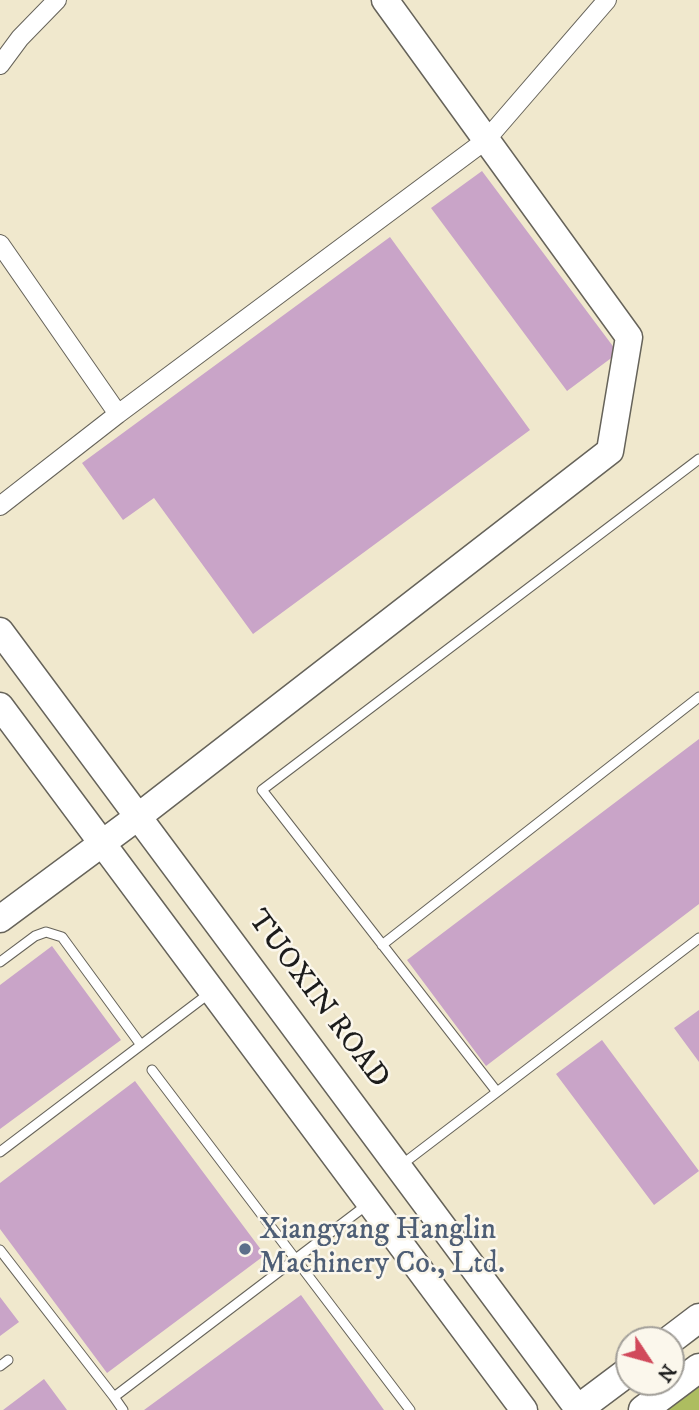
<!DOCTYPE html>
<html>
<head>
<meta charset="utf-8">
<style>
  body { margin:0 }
  #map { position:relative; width:699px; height:1410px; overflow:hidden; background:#f0e8cd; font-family:"IM FELL DW Pica",serif }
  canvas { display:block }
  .north { position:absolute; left:615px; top:1326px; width:70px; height:70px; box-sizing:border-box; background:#fbf7ec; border:2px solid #a29f99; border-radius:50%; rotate:126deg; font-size:19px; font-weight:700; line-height:28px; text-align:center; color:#1c1c1c }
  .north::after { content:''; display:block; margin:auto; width:24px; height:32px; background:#d1495b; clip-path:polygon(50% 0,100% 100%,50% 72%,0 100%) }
</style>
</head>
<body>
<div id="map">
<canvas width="699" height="1410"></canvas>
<div class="north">N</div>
</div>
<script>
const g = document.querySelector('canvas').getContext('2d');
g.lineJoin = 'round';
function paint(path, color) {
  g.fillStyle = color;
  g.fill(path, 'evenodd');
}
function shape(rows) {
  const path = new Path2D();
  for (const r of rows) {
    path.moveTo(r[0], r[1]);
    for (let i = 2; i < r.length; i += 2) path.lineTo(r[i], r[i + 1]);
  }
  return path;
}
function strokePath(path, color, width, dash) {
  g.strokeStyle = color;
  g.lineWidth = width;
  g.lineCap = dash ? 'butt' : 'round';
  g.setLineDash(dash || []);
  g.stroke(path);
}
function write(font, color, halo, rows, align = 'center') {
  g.font = font + ' "IM FELL DW Pica",serif';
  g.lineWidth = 5;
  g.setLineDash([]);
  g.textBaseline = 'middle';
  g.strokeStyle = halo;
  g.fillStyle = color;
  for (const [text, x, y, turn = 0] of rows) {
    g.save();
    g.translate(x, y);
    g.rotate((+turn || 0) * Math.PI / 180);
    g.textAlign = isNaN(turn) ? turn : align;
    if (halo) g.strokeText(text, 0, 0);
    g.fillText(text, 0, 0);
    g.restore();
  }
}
const green = shape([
  [699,1368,699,1410,643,1410]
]);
const building = shape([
  [482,171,618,353,567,391,431,208],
  [390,237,530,430,253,634,154,498,123,520,82,463],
  [699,739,699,904,486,1066,407,960],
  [52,946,121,1040,0,1129,0,985],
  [699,1010,699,1062,674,1028],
  [602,1040,699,1171,654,1205,556,1074],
  [135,1081,265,1255,107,1373,0,1229,0,1183],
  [301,1295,384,1410,144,1410],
  [0,1297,19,1322,0,1336],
  [44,1379,67,1410,3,1410]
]);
const lane = shape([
  [382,945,699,697],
  [0,962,35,936,46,932,62,937,141,1045],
  [152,1070,410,1410],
  [497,1092,262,790,699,459],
  [0,1152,211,992],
  [400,1166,699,938],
  [0,1250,114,1397],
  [0,1366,8,1360],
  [123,1410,114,1397,368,1204]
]);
const street = shape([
  [0,65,20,38,57,0],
  [0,244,118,414,486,140,607,0],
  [0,506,118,414]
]);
const secondary = shape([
  [0,631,579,1410],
  [0,706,524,1410],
  [0,919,139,816,610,451,629,337,385,0]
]);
const primary = shape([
  [670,1340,699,1318],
  [577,1410,629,1371],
  [643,1410,699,1368]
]);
const markers = [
  [245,1249,7,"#5c6f8a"]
];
const streetNames = [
  ["TUOXIN ROAD",317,1000,53]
];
const serviceNames = [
  ["Xiangyang Hanglin",259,1232],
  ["Machinery Co., Ltd.",259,1266]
];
paint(green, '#adbd60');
paint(building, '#c9a4c8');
strokePath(lane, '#66635a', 11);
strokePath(street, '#66635a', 20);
strokePath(secondary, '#66635a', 29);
strokePath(primary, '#66635a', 31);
strokePath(lane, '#fff', 9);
strokePath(street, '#fff', 18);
strokePath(secondary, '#fff', 26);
strokePath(primary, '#fff', 28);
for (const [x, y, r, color] of markers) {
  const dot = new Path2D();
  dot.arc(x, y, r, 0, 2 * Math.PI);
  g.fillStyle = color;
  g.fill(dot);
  strokePath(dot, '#fbf7ec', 2.5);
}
write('30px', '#1c1c1c', '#fbf7ec', streetNames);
write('30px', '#4e5e75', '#fbf7ec', serviceNames, 'left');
</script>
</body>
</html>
